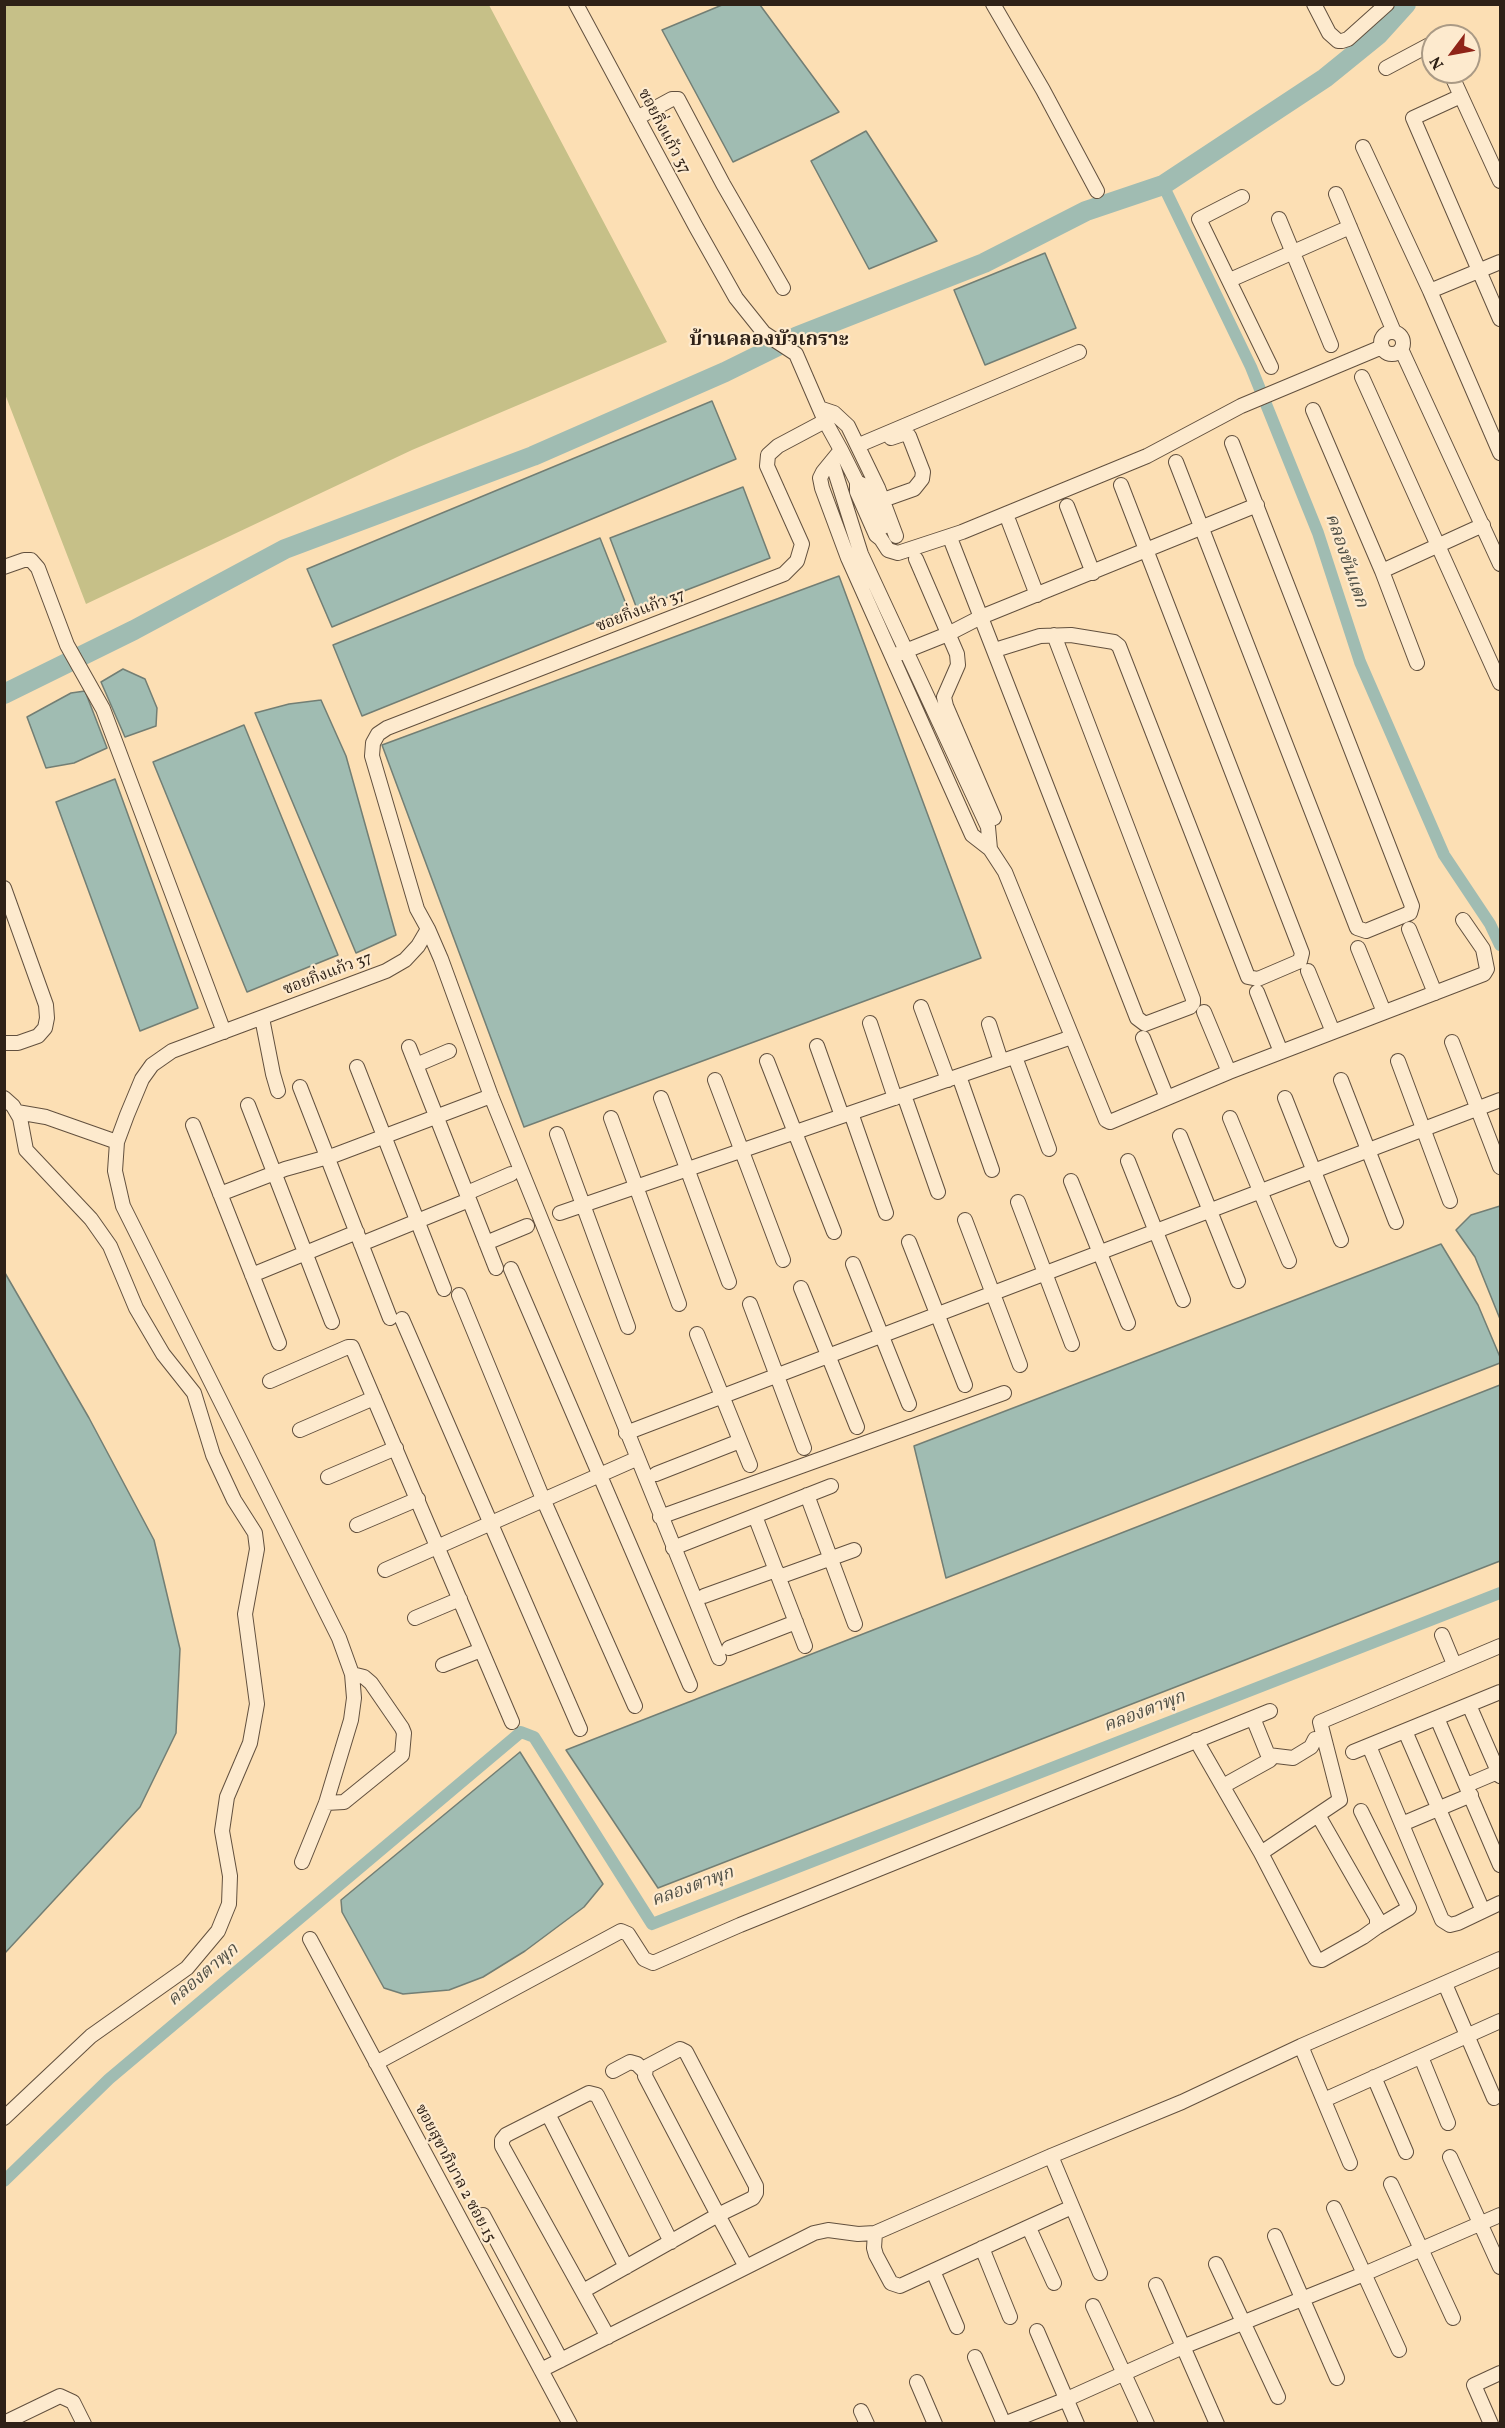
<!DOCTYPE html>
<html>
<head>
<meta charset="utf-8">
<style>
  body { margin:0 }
  #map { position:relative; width:1505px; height:2428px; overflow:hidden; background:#fcdfb4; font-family:Vollkorn,serif }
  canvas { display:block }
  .frame { position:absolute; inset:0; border:6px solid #2e2117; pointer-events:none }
  .north { position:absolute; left:1421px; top:24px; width:60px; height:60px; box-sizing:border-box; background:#fdeace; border:2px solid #aa9a85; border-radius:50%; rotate:238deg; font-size:16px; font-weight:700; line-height:24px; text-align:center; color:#2e2117 }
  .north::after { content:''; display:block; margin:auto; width:21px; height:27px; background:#8f2418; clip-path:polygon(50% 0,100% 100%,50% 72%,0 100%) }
</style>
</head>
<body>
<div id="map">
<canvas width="1505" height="2428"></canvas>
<div class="frame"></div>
<div class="north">N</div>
</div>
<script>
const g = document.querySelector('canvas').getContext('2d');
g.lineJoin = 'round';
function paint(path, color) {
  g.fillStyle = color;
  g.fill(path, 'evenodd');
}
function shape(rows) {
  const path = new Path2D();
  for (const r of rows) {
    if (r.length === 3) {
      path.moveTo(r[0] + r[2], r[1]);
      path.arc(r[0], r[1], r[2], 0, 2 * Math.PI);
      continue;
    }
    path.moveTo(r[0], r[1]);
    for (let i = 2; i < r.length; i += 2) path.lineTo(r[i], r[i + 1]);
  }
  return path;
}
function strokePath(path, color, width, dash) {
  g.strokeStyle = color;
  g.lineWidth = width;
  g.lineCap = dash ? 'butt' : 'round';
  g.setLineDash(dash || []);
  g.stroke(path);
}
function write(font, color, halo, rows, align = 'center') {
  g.font = font + ' Vollkorn,"Noto Serif Thai",serif';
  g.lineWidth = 4.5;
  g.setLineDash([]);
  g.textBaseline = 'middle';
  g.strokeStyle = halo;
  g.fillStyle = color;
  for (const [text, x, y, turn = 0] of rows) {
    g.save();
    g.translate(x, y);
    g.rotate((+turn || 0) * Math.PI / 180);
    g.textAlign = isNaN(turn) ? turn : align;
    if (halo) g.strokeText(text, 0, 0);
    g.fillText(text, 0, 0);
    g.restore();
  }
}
const green = shape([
  [5,4,489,5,667,342,412,450,86,604,5,394]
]);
const water = shape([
  [722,5,760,5,839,112,733,162,662,30,722,5],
  [866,131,937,241,869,269,811,161,866,131],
  [1045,253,1076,328,985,365,954,290,1045,253],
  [712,401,736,459,332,627,307,569,712,401],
  [743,487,770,558,637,609,610,538,743,487],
  [600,538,628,609,362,716,333,645,600,538],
  [839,576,981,958,524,1127,382,745,839,576],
  [123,669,145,679,157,708,156,726,125,737,101,682,123,669],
  [85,691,107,748,74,763,46,768,27,717,71,693,85,691],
  [321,700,346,756,396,935,356,953,255,713,289,704,321,700],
  [244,725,338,955,247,992,153,762,244,725],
  [115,779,198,1008,140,1031,56,802,115,779],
  [1500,1206,1500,1319,1475,1257,1456,1230,1471,1215,1500,1206],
  [1441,1244,1478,1305,1500,1357,1500,1363,946,1578,914,1446,1441,1244],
  [5,1273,89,1418,154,1540,180,1649,176,1733,140,1807,5,1953,5,1273],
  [1500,1385,1500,1561,658,1888,566,1750,1500,1385],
  [520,1752,603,1884,584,1907,525,1951,483,1977,449,1990,403,1994,384,1988,342,1912,341,1900,520,1752]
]);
const canal = shape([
  [1163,185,1251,367,1318,533,1360,662,1444,855,1490,924,1500,945],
  [4,2181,109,2079,521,1732,534,1737,652,1924,1500,1593]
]);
const river = shape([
  [4,694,134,630,285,549,533,456,725,372,798,336,984,263,1086,211,1163,185,1325,78,1378,35,1406,4]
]);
const minor = shape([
  [993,4,1043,90,1097,191],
  [1314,4,1329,33,1338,41,1342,41,1348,39,1387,4],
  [1386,68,1433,43],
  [1450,72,1500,181],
  [1461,96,1413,118,1500,319],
  [637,118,672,99,678,99,723,184,783,288],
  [1363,147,1430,291,1500,453],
  [1336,194,1394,332],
  [1242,197,1199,219,1271,367],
  [1279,219,1331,345],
  [1230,280,1350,227],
  [1430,291,1500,262],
  [1392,343,11],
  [1401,349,1500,564],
  [1362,377,1500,683],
  [822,409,834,413,848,426,878,488,896,536],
  [1313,410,1382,571,1417,663],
  [825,421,841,450,823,472,820,478,822,488,848,558,972,835,990,849,1005,872,1106,1120,1110,1122,1229,1072,1484,974,1487,969,1483,949,1463,920],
  [859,445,1079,352],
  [841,450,857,482,857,492,876,535,881,539,888,550,898,553,962,532,1147,456,1241,406,1382,347],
  [832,462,861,554,988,827,990,849],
  [1176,462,1357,928,1366,931,1410,913,1412,906,1232,443],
  [857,482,863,485,867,491,883,527],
  [883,500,914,489,922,479,923,472,909,436,903,434,891,438],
  [1067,506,1093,573],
  [1009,522,1037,595],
  [952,543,1137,1018,1145,1024,1190,1007,1193,1003,1193,999,1054,635],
  [916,559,957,654,958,665,944,697,946,706,994,818],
  [4,567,24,560,31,560,38,568,67,645,103,709,224,1032],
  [1382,571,1483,525],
  [995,650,1040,636,1071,635,1114,642,1119,646,1248,977,1258,979,1300,961,1302,953,1121,485],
  [898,654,948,634,981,617,1257,505],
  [4,888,46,1005,47,1018,45,1028,38,1036,18,1043,4,1043],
  [428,929,441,959,491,1096,719,1658],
  [1409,929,1435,993],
  [1358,948,1384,1012],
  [1308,971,1333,1032],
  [1257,992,1281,1052],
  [921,1007,948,1080],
  [1204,1012,1229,1072],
  [262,1018,273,1074,278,1091],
  [870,1023,895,1098],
  [989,1024,1001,1061],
  [1143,1038,1167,1098],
  [1452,1042,1500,1167],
  [817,1046,842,1116],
  [409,1047,496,1268],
  [1015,1057,1049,1149],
  [767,1061,834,1232],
  [1398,1061,1450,1201],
  [416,1065,449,1051],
  [357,1067,444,1289],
  [959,1076,992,1170],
  [715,1080,783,1260],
  [1341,1080,1396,1222],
  [300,1087,390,1318],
  [904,1095,938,1192],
  [4,1098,13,1106,20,1118,26,1150,91,1219,110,1246,136,1308,163,1354,194,1393,213,1455,234,1500,255,1533,257,1549,245,1614,257,1704,250,1743,227,1797,222,1831,230,1876,229,1904,218,1931,187,1968,91,2036,4,2118],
  [661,1098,729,1282],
  [1285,1098,1341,1240],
  [248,1105,332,1322],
  [17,1112,46,1117,117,1142],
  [851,1113,886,1213],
  [611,1118,679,1304],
  [1230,1118,1289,1261],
  [193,1125,279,1343],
  [557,1134,628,1327],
  [1180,1136,1238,1281],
  [1128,1161,1183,1300],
  [1071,1181,1128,1323],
  [467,1193,511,1174],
  [220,1194,285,1169,335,1155,491,1096],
  [1018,1202,1072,1344],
  [560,1213,1072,1037],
  [965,1220,1020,1365],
  [909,1242,965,1385],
  [486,1243,527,1226],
  [361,1244,469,1200],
  [853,1264,909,1404],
  [511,1269,690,1685],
  [252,1275,357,1232],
  [801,1288,857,1427],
  [459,1295,543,1499,635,1706],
  [750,1304,804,1448],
  [402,1319,580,1729],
  [697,1334,750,1465],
  [270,1381,348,1347,352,1347,512,1722],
  [300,1430,374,1398],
  [626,1433,1500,1100],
  [656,1474,740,1441],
  [328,1477,396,1448],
  [807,1495,855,1624],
  [755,1516,805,1646],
  [660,1517,1004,1393],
  [357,1525,418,1499],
  [673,1548,831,1486],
  [385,1570,636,1459],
  [779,1577,854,1550],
  [704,1596,776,1570],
  [415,1618,460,1599],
  [1442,1635,1454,1664],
  [729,1648,796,1622],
  [443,1665,481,1650],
  [1469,1705,1500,1776],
  [1437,1718,1500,1865],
  [1405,1731,1483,1911],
  [1196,1740,1261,1853,1340,1800,1320,1722,1500,1646],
  [1369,1746,1442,1920,1450,1925,1458,1923,1500,1903],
  [1353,1752,1500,1692],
  [1268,1755,1293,1758,1311,1747,1315,1739],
  [1467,1785,1500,1771],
  [1223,1786,1270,1760,1253,1718],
  [326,1803,344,1802,402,1755,404,1733,402,1728,371,1683,364,1677,352,1674],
  [1361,1811,1409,1908,1377,1927],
  [1402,1824,1471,1795],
  [1261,1853,1316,1959,1322,1960,1363,1937,1377,1927,1377,1918,1318,1815],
  [302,1862,326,1803,351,1720,354,1698,352,1674,339,1638,123,1206,115,1171,117,1142,127,1115,142,1079,152,1065,172,1051,386,971,405,960,418,946,428,929,417,909,372,756,373,743,378,734,387,728,784,574,797,561,802,544,767,466,768,455,778,446,825,421,796,354,764,333,736,298,696,227,576,4],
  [310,1939,570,2424],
  [1445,1984,1494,2098],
  [1301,2046,1350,2163],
  [1421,2057,1448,2123],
  [376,2063,621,1931,628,1934,644,1959,653,1963,740,1925,1270,1711],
  [613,2071,630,2062,637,2064,644,2071],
  [1374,2077,1406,2152],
  [1324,2100,1500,2021],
  [548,2114,626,2267],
  [1051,2156,1100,2273],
  [1450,2157,1500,2267],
  [1391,2184,1453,2318],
  [1334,2208,1399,2350],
  [483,2215,561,2360],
  [1029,2228,1054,2283],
  [875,2233,874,2248,876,2255,891,2283,900,2286,1072,2207],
  [1275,2236,1337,2378],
  [982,2248,1010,2317],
  [1216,2264,1278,2397],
  [933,2271,957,2327],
  [1156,2285,1217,2424],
  [583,2291,718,2215,753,2198,756,2193,756,2186,686,2052,680,2049,646,2067,645,2076,718,2215,746,2267],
  [1093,2306,1147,2424],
  [1037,2331,1077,2424],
  [608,2337,502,2146,502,2140,506,2135,589,2093,597,2095,671,2242],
  [975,2357,1004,2424],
  [541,2370,814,2233,828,2230,858,2234,875,2233,1051,2156,1182,2102,1301,2046,1500,1959],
  [917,2382,935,2424],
  [861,2411,867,2424],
  [4,2423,60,2396,73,2402,84,2424],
  [1004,2424,1067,2399,1185,2346,1364,2274,1500,2215],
  [1491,2424,1474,2385,1500,2373]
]);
const streetNames = [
  ["ซอยกิ่งแก้ว 37",663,132,62],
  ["ซอยกิ่งแก้ว 37",641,612,-21],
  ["ซอยกิ่งแก้ว 37",328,975,-21],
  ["ซอยสุขาภิบาล 2 ซอย 15",454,2174,62]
];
const waterNames = [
  ["คลองขันแตก",1345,561,71],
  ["คลองตาพุก",1145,1713,-21],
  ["คลองตาพุก",693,1888,-20],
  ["คลองตาพุก",204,1976,-40]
];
const quarterNames = [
  ["บ้านคลองบัวเกราะ",769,341]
];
paint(green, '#c6c088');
paint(water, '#a0bcb2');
strokePath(water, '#727e74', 1.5);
strokePath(canal, '#a0bcb2', 12);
strokePath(river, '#a0bcb2', 20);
strokePath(minor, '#62503e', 16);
strokePath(minor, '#fdeace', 14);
write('16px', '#2e2117', '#fdeace', streetNames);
write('italic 18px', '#505046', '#fdeace', waterNames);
write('bold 20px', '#2e2117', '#fdeace', quarterNames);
</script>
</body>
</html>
